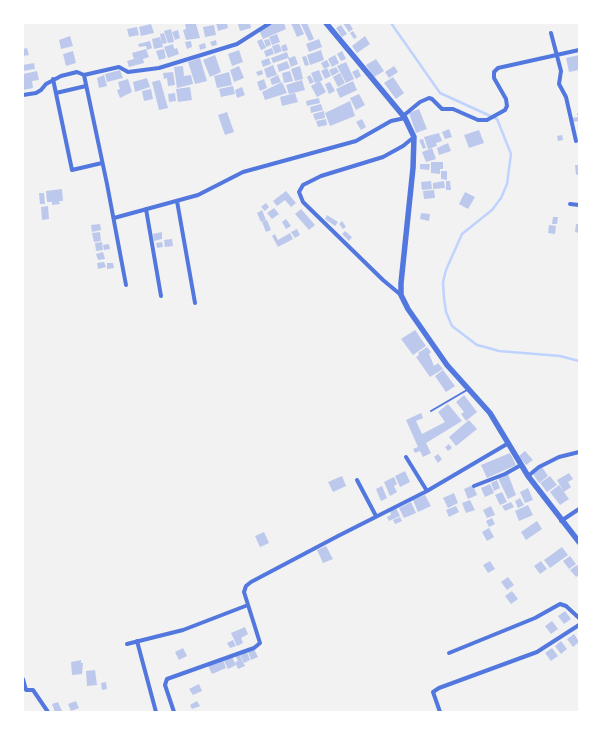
<!DOCTYPE html>
<html>
<head>
<meta charset="utf-8">
<style>
  body { margin:0 }
  #map { position:relative; width:602px; height:735px; overflow:hidden; background:#f2f2f2; font-family:"PT Sans",sans-serif }
  canvas { display:block }
  .frame { position:absolute; inset:0; border:24px solid #fff; pointer-events:none }
</style>
</head>
<body>
<div id="map">
<canvas width="602" height="735"></canvas>
<div class="frame"></div>
</div>
<script>
const g = document.querySelector('canvas').getContext('2d');
g.lineJoin = 'round';
function shape(rows) {
  const path = new Path2D();
  for (const r of rows) {
    path.moveTo(r[0], r[1]);
    for (let i = 2; i < r.length; i += 2) path.lineTo(r[i], r[i + 1]);
  }
  return path;
}
function strokePath(path, color, width, dash) {
  g.strokeStyle = color;
  g.lineWidth = width;
  g.lineCap = dash ? 'butt' : 'round';
  g.setLineDash(dash || []);
  g.stroke(path);
}
function paint(path, color) {
  g.fillStyle = color;
  g.fill(path, 'evenodd');
}
const stream = shape([
  [391,23,440,93,497,119,511,154,507,184,501,198,492,210,462,234,446,270,443,282,444,298,446,312,452,326,477,345,485,347,499,351,560,356,579,361]
]);
const building = shape([
  [185,23,200,23,196,24,200,38,186,40,183,30,186,29],
  [216,23,227,23,228,28,218,31],
  [250,23,251,28,240,31,238,24],
  [274,23,284,23,286,29,263,39,259,30],
  [291,23,299,23,304,34,297,37],
  [307,23,314,39,309,41,301,24],
  [343,23,349,23,353,29,349,32],
  [151,24,154,33,141,36,139,27],
  [214,25,216,35,205,37,203,27],
  [341,25,347,34,342,37,336,28],
  [137,27,139,35,129,37,127,29],
  [171,29,174,42,168,43,164,31],
  [178,30,180,38,175,40,172,32],
  [353,31,357,37,354,39,350,33],
  [164,33,167,43,162,44,160,34],
  [277,34,280,42,272,45,269,37],
  [70,36,73,46,61,49,59,40],
  [365,36,370,44,357,53,352,46],
  [160,37,163,47,154,49,152,39],
  [262,39,266,48,261,50,257,41],
  [269,39,271,45,266,47,264,40],
  [319,39,322,47,309,52,306,44],
  [216,40,217,45,212,46,210,42],
  [150,41,152,48,147,50,146,46,139,47,138,44],
  [191,41,192,47,187,49,185,42],
  [205,43,206,48,200,50,199,45],
  [173,44,174,49,177,48,179,54,168,58,164,47],
  [279,44,282,51,275,54,272,46],
  [286,44,288,50,283,52,281,46],
  [27,48,29,55,23,56,23,49],
  [272,48,274,54,266,57,264,51],
  [146,49,149,57,143,59,144,63,129,67,127,61,134,59,132,53],
  [164,49,166,58,159,60,156,51],
  [239,50,243,62,232,66,228,54],
  [321,50,324,60,310,65,307,55],
  [73,51,76,63,66,66,63,54],
  [342,51,346,59,341,61,337,54],
  [287,52,289,58,295,56,298,64,291,67,288,58,273,63,271,58],
  [215,55,221,72,210,77,203,60],
  [335,55,339,63,332,67,328,59],
  [579,55,579,70,569,72,566,58],
  [306,56,309,65,305,66,302,57],
  [200,58,207,81,195,84,188,62],
  [269,58,271,64,263,67,261,61],
  [376,59,384,71,374,77,366,65],
  [327,60,330,66,324,69,321,63],
  [287,61,290,68,279,72,277,65],
  [346,62,354,79,346,83,337,66],
  [34,63,35,69,23,71,23,65],
  [273,65,277,75,267,78,264,69],
  [183,66,184,76,191,75,193,84,177,88,174,67],
  [239,66,244,78,234,82,230,70],
  [300,66,303,79,295,81,291,69],
  [394,66,398,72,389,78,385,72],
  [336,67,339,72,332,76,329,70],
  [327,68,331,76,325,79,321,71],
  [358,69,361,76,356,79,352,72],
  [120,70,123,78,107,82,105,74],
  [262,70,263,74,258,76,256,72],
  [319,70,323,80,315,83,311,73],
  [37,71,39,80,32,81,33,88,23,90,23,74],
  [290,71,293,81,284,83,282,73],
  [173,72,175,85,168,86,167,78,164,79,163,73],
  [229,72,232,85,217,88,214,76],
  [340,73,345,83,338,87,333,77],
  [104,75,107,86,99,88,97,78],
  [278,75,281,82,272,85,270,79],
  [310,75,314,82,310,84,307,77],
  [393,77,404,93,396,99,384,83],
  [147,78,150,87,135,92,133,82],
  [128,79,132,92,120,98,117,90,120,89,118,82],
  [264,79,267,88,260,91,257,82],
  [160,80,168,108,159,110,152,82],
  [302,80,305,90,289,94,286,85],
  [320,81,326,92,317,97,311,86],
  [353,81,357,90,340,98,336,89],
  [282,82,287,93,265,100,262,92],
  [330,82,335,91,329,94,325,84],
  [233,86,235,94,221,97,219,89],
  [190,87,192,100,178,102,176,89],
  [242,87,245,95,237,98,235,90],
  [151,89,153,99,144,101,142,91],
  [175,93,176,101,169,102,168,94],
  [295,93,298,102,282,106,280,97],
  [359,94,365,105,356,110,350,98],
  [319,98,320,103,307,106,306,101],
  [350,101,355,116,330,126,325,113],
  [321,104,323,110,311,113,310,107],
  [419,109,427,129,416,133,409,113],
  [324,111,325,118,315,120,313,114],
  [227,112,234,132,225,135,218,115],
  [577,113,579,113,579,121,573,122,572,118,578,117],
  [326,119,327,125,318,127,316,121],
  [362,119,366,127,361,130,356,122],
  [449,129,452,137,445,139,442,132],
  [479,130,484,143,469,148,464,135],
  [439,133,442,141,436,143,437,146,428,149,424,137],
  [562,135,563,140,558,141,557,136],
  [423,139,426,148,423,149,419,140],
  [448,143,451,151,439,155,437,148],
  [432,148,436,159,426,162,422,152],
  [431,162,443,162,443,169,440,169,440,174,431,173],
  [420,164,430,164,429,170,420,169],
  [575,165,579,165,579,174,576,175],
  [441,171,447,171,447,180,441,179],
  [431,181,432,189,422,190,421,182],
  [444,181,445,188,433,189,433,183],
  [446,181,450,181,451,190,446,190],
  [62,189,63,201,59,201,60,204,52,205,52,202,47,202,46,191],
  [434,190,435,198,424,199,423,191],
  [286,191,296,203,291,207,285,200,277,206,273,201],
  [465,192,475,197,468,209,459,204],
  [39,193,44,193,45,204,40,204],
  [266,203,269,207,265,211,261,207],
  [48,206,49,219,42,220,41,207],
  [274,208,279,214,272,219,267,213],
  [301,209,315,225,309,230,295,214],
  [262,210,266,220,261,222,257,213],
  [421,213,430,214,429,221,420,219],
  [327,215,338,222,335,226,325,219],
  [553,217,558,217,557,224,552,224],
  [286,219,291,226,286,229,282,222],
  [267,220,271,230,266,232,262,222],
  [342,221,346,227,343,229,339,224],
  [100,224,101,230,92,232,91,225],
  [576,224,579,224,579,233,575,232],
  [549,225,556,226,555,234,548,233],
  [297,229,300,235,295,238,291,232],
  [345,231,352,237,349,241,342,234],
  [100,232,101,241,94,242,92,233],
  [162,232,162,239,154,241,153,234],
  [290,233,293,239,278,247,272,236,275,234,278,240],
  [172,239,173,246,165,247,164,240],
  [102,242,103,250,96,251,95,243],
  [162,242,163,247,157,248,156,243],
  [109,244,110,249,104,250,103,245],
  [103,252,105,259,98,260,96,254],
  [104,262,106,267,98,269,97,263],
  [107,263,113,263,114,268,107,269],
  [415,330,426,346,413,355,401,339],
  [427,347,431,352,429,354,434,366,438,363,443,369,430,377,416,357,419,355,418,353],
  [443,370,455,386,446,392,435,376],
  [464,395,477,412,466,421,461,414,464,412,456,402],
  [448,404,462,421,426,443,431,453,423,457,420,451,415,453,413,449,418,447,406,420,421,413,423,418,416,421,422,434,445,422,438,412],
  [469,420,477,429,456,446,449,437],
  [449,444,452,448,448,451,445,447],
  [525,451,533,460,526,465,519,456],
  [510,453,516,465,487,478,481,465],
  [438,454,442,459,438,463,434,457],
  [542,467,548,476,539,483,533,474],
  [405,471,410,482,400,487,395,476],
  [569,473,573,479,568,482,571,487,564,492,557,480],
  [508,474,516,495,508,499,498,478],
  [342,476,346,486,333,492,328,482],
  [550,476,557,485,547,492,540,483],
  [394,477,397,484,394,486,397,492,390,496,384,482],
  [497,480,500,488,494,491,491,483],
  [490,484,494,493,485,497,481,488],
  [473,485,477,495,468,499,464,489],
  [559,485,569,499,560,505,550,492],
  [382,486,387,498,381,501,376,489],
  [528,488,533,500,525,503,520,492],
  [502,492,507,502,500,505,495,495],
  [454,493,458,503,448,508,443,498],
  [425,495,431,506,418,512,413,500],
  [520,498,524,505,518,508,515,501],
  [470,500,475,510,466,513,462,503],
  [411,502,416,513,404,518,399,508],
  [511,502,514,507,505,511,502,506],
  [528,505,533,515,519,521,515,511],
  [456,506,459,512,449,517,446,510],
  [491,506,495,515,487,518,483,510],
  [396,508,400,516,389,521,387,517,391,515,390,511],
  [400,517,402,521,395,524,393,520],
  [492,518,495,524,489,527,486,521],
  [537,521,542,529,526,540,521,532],
  [489,528,494,537,487,541,482,532],
  [264,532,269,543,260,547,255,536],
  [326,546,333,559,323,563,317,550],
  [562,547,568,555,550,568,544,560],
  [570,556,576,564,569,569,563,561],
  [490,561,495,569,488,573,483,565],
  [541,561,547,569,540,574,534,566],
  [577,565,579,568,579,575,576,577,570,570],
  [508,577,514,585,507,590,501,582],
  [512,591,518,599,511,604,505,596],
  [565,611,571,619,564,624,558,616],
  [552,621,558,629,551,634,545,626],
  [245,627,248,634,241,638,243,643,237,646,231,633],
  [574,634,579,642,573,647,567,639],
  [233,640,236,646,230,648,227,643],
  [561,641,567,649,561,654,555,646],
  [183,648,187,656,179,660,175,652],
  [552,648,558,656,551,661,545,653],
  [254,649,258,657,251,660,248,652],
  [247,652,250,660,244,663,240,655],
  [239,654,245,666,238,669,235,662,238,661,235,655],
  [232,657,236,665,228,669,224,661],
  [81,660,81,663,83,663,82,674,72,675,71,662],
  [223,660,226,668,212,674,208,666],
  [95,670,97,685,87,686,86,671],
  [106,682,107,689,102,690,101,683],
  [199,684,202,691,193,695,189,689],
  [76,701,79,708,71,711,68,704],
  [197,701,200,706,192,709,190,705],
  [58,702,62,711,55,712,52,704]
]);
const service = shape([
  [431,411,467,390]
]);
const minor = shape([
  [551,33,561,71,559,84,566,97,576,141],
  [53,79,72,170,102,163],
  [56,93,86,86],
  [23,95,36,93,41,90,46,84,61,76,77,72,84,75],
  [403,116,420,102,429,98,432,99,442,109,453,109,478,120,487,120,505,110,507,106,506,99,494,78,494,72,498,68,579,50],
  [177,201,195,303],
  [570,204,579,205],
  [146,209,161,296],
  [114,218,198,195,243,172,356,141,391,121,405,118],
  [126,285,107,184,84,75,119,67,128,72,159,68,237,44,270,23],
  [401,295,383,280,303,202,299,192,303,185,321,176,383,157,403,146,414,137],
  [406,457,427,491],
  [528,476,539,467,559,457,579,452],
  [357,480,376,516],
  [474,486,505,474,521,465],
  [561,521,579,509],
  [137,641,156,712],
  [127,644,183,630,248,605],
  [449,653,535,618,560,604,566,606,579,618],
  [23,679,26,690,33,690,48,712],
  [174,712,165,685,167,679,254,648,260,643,244,592,246,586,251,582,338,536,427,491,507,444],
  [440,712,433,692,439,688,537,652,579,625]
]);
const tertiary = shape([
  [326,23,405,118,414,137,413,168,401,283,401,295,408,309,447,365,490,413,528,476,579,542]
]);
strokePath(stream, '#bfd3fe', 2.5);
paint(building, '#bdc9ec');
strokePath(service, '#5277de', 2);
strokePath(minor, '#5277de', 4);
strokePath(tertiary, '#5277de', 5.5);
</script>
</body>
</html>
